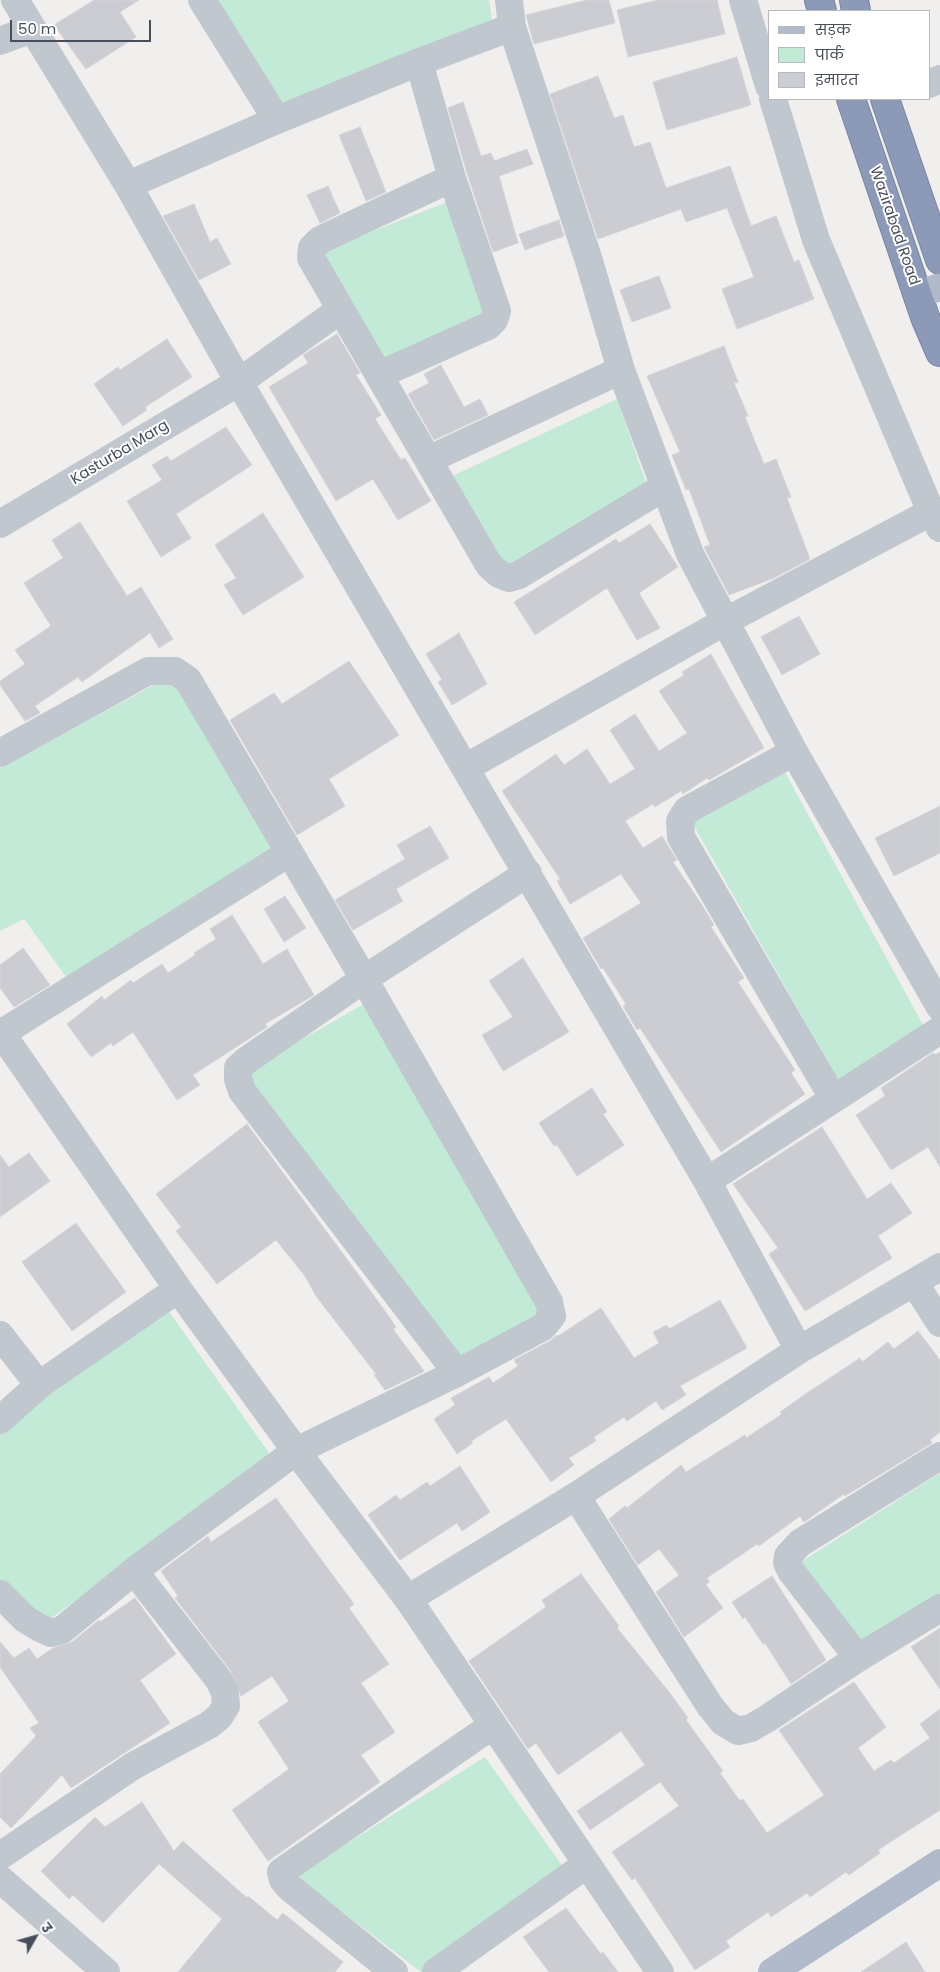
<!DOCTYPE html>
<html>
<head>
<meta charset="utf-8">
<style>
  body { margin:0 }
  #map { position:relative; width:940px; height:1972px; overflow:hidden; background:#f1efee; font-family:Poppins,"Noto Sans Devanagari",sans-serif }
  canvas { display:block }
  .legend { position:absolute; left:768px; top:10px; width:162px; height:90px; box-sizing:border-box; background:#fff; border:1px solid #b6b9bd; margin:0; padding:6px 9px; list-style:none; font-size:15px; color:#494f5a }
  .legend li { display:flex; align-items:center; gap:10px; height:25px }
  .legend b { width:25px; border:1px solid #b6b9bd }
  .north { position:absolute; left:10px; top:1912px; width:50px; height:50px; -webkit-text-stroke:4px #fff; paint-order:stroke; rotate:52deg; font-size:14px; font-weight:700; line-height:20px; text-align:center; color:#494f5a }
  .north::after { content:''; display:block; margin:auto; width:18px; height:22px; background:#494f5a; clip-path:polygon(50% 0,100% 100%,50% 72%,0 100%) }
  .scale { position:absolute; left:10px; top:20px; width:141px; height:22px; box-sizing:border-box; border:2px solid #494f5a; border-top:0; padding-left:6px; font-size:15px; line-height:18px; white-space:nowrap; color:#494f5a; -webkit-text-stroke:4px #fff; paint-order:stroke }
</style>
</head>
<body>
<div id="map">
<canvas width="940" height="1972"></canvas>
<ul class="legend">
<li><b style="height:6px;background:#b1baca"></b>सड़क</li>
<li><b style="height:14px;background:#c2ead7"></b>पार्क</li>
<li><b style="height:14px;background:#cccdd2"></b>इमारत</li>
</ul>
<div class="north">उ</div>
<div class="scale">50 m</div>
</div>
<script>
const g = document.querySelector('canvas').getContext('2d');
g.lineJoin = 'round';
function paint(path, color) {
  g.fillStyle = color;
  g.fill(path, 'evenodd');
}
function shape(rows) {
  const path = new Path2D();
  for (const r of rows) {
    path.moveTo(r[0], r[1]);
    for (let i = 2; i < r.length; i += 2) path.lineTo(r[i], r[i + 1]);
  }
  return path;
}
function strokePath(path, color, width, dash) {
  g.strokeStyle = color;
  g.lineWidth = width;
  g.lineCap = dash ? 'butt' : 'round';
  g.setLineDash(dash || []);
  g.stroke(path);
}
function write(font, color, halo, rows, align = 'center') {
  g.font = font + ' Poppins,sans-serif';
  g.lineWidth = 4;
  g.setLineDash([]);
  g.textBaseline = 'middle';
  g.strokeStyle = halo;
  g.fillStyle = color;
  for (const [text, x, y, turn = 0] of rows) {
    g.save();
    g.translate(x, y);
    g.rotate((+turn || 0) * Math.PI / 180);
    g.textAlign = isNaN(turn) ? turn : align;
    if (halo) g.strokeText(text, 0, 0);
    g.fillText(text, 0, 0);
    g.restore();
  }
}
const green = shape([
  [215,0,489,0,493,25,280,114],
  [450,201,494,327,388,366,319,252],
  [617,399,651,497,505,576,450,477],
  [174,674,280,862,72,985,24,919,0,931,0,768],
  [782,767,928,1034,841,1085,690,819],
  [364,1004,545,1317,462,1369,244,1072],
  [168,1310,274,1460,40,1626,0,1591,0,1430],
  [940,1473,940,1602,864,1652,801,1562],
  [485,1757,566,1871,421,1972,295,1876]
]);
const building = shape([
  [94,0,139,0,120,12,136,37,86,69,54,25,94,0],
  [587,0,609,0,615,23,534,44,526,15,587,0],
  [658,0,717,0,725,34,628,57,617,10,658,0],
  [737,57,751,105,667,130,653,82,737,57],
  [598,76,614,118,623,115,634,147,650,142,666,188,730,166,751,226,776,216,794,262,799,260,814,299,737,329,722,289,754,277,727,208,686,222,681,209,598,239,550,94,598,76],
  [463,102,481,156,491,153,494,161,527,149,533,164,499,176,518,243,493,252,467,173,448,108,463,102],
  [360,127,386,192,366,201,339,135,360,127],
  [328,186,340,213,320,223,307,195,328,186],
  [194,204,210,242,217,238,231,264,199,280,163,216,194,204],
  [559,220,564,236,525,250,519,234,559,220],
  [659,276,671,308,632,322,620,290,659,276],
  [337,334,360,373,356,375,381,415,375,419,401,460,405,458,431,501,398,520,373,479,336,501,269,387,308,363,303,355,337,334],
  [167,339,192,377,145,407,147,410,123,426,94,384,118,367,120,370,167,339],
  [724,346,738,382,734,383,748,416,745,417,764,464,776,459,791,497,787,498,810,559,774,578,729,595,704,547,710,545,689,489,686,490,672,455,680,452,647,376,724,346],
  [441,365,464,407,480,399,488,415,434,440,408,394,429,383,424,374,441,365],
  [226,427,252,465,176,514,191,538,161,557,127,501,162,480,152,465,167,456,171,461,226,427],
  [263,513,304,577,243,615,224,585,236,578,215,545,263,513],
  [80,522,127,596,141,587,173,639,159,648,150,633,82,682,78,677,35,706,40,713,25,721,0,685,0,681,25,664,15,650,51,626,24,583,63,558,52,540,80,522],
  [650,524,678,567,639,593,660,628,637,640,607,588,535,635,514,602,616,539,619,543,650,524],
  [799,616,820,654,782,675,761,637,799,616],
  [459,633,487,684,452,705,438,682,442,680,426,654,459,633],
  [711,654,764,748,709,780,707,778,683,794,681,791,655,807,653,804,625,821,643,848,662,836,677,860,673,862,702,905,714,925,711,927,744,978,738,982,795,1070,791,1073,805,1094,721,1152,640,1028,637,1030,623,1006,626,1004,603,968,601,969,583,938,641,903,621,874,570,904,557,881,560,879,502,791,556,754,564,765,587,749,610,784,635,769,610,730,635,714,659,751,687,733,659,691,684,675,682,672,711,654],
  [349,661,399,735,329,779,345,806,297,835,230,720,274,693,282,704,349,661],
  [940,806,940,853,894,876,875,838,940,806],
  [430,826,449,858,396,889,403,901,353,930,335,900,405,859,397,845,430,826],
  [285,896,306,928,284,942,264,909,285,896],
  [232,915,263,964,287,949,314,995,265,1024,267,1027,193,1075,200,1085,177,1100,133,1032,113,1046,111,1043,91,1057,67,1024,102,996,104,1000,131,980,133,983,162,964,168,973,195,955,194,953,216,939,210,929,232,915],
  [23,948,50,985,14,1007,0,988,0,965,23,948],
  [523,958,569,1032,503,1071,482,1035,513,1017,489,981,523,958],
  [940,1052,940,1167,928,1147,891,1170,856,1115,885,1096,881,1088,933,1053,935,1055,940,1052],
  [592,1088,607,1112,603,1114,624,1145,577,1176,557,1145,554,1146,539,1123,592,1088],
  [247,1124,383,1308,396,1327,393,1329,424,1371,421,1373,385,1390,374,1375,376,1374,316,1296,305,1276,276,1240,217,1284,176,1231,181,1227,156,1194,247,1124],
  [822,1127,867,1199,891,1183,912,1213,878,1236,892,1258,805,1311,769,1254,778,1248,733,1184,822,1127],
  [29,1153,50,1181,0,1217,0,1155,9,1167,29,1153],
  [76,1223,126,1292,72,1331,22,1262,76,1223],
  [720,1300,747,1348,680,1386,686,1395,662,1410,656,1401,627,1421,624,1417,594,1437,596,1441,569,1458,574,1465,551,1482,506,1419,471,1441,473,1443,457,1454,434,1419,455,1405,451,1398,489,1377,493,1383,518,1366,514,1360,550,1341,557,1335,558,1336,601,1308,634,1358,659,1343,653,1332,667,1325,669,1329,720,1300],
  [918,1331,940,1360,940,1432,930,1440,932,1443,845,1496,844,1494,804,1522,800,1516,759,1546,757,1544,707,1578,709,1582,706,1585,723,1608,684,1637,656,1592,679,1575,659,1549,638,1565,609,1519,625,1506,627,1508,681,1465,686,1472,745,1435,746,1438,782,1414,780,1412,807,1393,860,1358,862,1362,888,1342,894,1349,918,1331],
  [460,1466,490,1512,462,1531,457,1523,400,1560,368,1515,396,1495,400,1500,427,1482,430,1486,460,1466],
  [276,1498,354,1604,349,1608,389,1664,361,1683,395,1732,361,1755,380,1782,268,1861,232,1810,289,1769,258,1722,289,1701,272,1676,241,1696,231,1671,175,1598,178,1596,161,1571,208,1536,211,1542,276,1498],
  [581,1574,619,1626,617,1628,669,1692,688,1718,686,1720,723,1771,720,1773,740,1801,743,1799,767,1833,824,1795,779,1730,854,1682,886,1727,858,1748,874,1771,891,1760,894,1763,930,1738,920,1724,940,1709,940,1810,878,1850,880,1853,849,1875,846,1872,810,1897,807,1893,771,1917,768,1912,726,1941,730,1947,695,1970,635,1878,632,1880,612,1852,679,1806,660,1782,590,1830,577,1811,645,1765,621,1731,558,1775,536,1743,528,1749,469,1661,546,1607,542,1600,581,1574],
  [772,1576,826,1660,791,1684,765,1643,763,1644,745,1617,743,1619,732,1602,772,1576],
  [135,1598,176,1654,140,1680,170,1723,71,1788,62,1775,11,1828,0,1817,0,1774,36,1736,30,1728,39,1723,0,1667,0,1642,14,1658,29,1648,37,1659,53,1648,72,1642,99,1620,100,1622,135,1598],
  [940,1628,940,1689,911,1647,940,1628],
  [142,1802,174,1851,183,1841,247,1898,248,1896,277,1920,283,1913,343,1962,335,1972,178,1972,222,1919,159,1864,103,1923,73,1895,69,1899,41,1871,95,1817,105,1827,142,1802],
  [566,1908,601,1954,603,1952,618,1972,549,1972,523,1937,566,1908],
  [906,1942,925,1972,861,1972,906,1942]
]);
const minor = shape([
  [15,0,128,185,239,382,707,1181,799,1350],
  [202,0,277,120],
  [509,0,512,27,589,261,621,370,690,554,794,752,940,1007],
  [743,0,769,86],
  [0,41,32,29],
  [929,84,940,79],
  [773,99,816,240,931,512,940,528],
  [452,178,320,240,312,248,311,258,489,565,499,574,509,578,519,575,664,487],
  [128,185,277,120,419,62,512,27],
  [379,375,488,326,494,320,497,311,452,178,419,62],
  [428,460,621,370],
  [0,524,239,382,340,310],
  [794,752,687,810,680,821,681,837,833,1098],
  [0,753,148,671,175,671,188,680,364,979,549,1302,552,1316,543,1327,457,1373,296,1451,134,1571,62,1630,51,1633,40,1628,25,1619,0,1594],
  [465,768,724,622,931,512],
  [0,1031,178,1289,296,1451,408,1599,660,1972],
  [2,1033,289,853],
  [707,1181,940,1030],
  [915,1284,940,1323],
  [0,1335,39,1385],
  [457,1373,242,1091,238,1079,238,1068,247,1060,364,979,528,873],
  [0,1420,39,1385,178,1289],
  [576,1496,710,1706,723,1722,738,1731,751,1728,768,1718,858,1658,940,1608],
  [408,1599,576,1496,799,1350,940,1267],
  [858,1658,791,1571,787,1563,788,1556,800,1543,940,1456],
  [0,1856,133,1766,209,1725,219,1717,226,1706,225,1693,219,1680,134,1571],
  [0,1879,106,1972],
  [394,1972,289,1887,283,1880,281,1872,493,1725],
  [436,1972,587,1864]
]);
const major = shape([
  [918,294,940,287],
  [772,1972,940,1863]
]);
const highway = shape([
  [819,0,822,11],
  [854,0,856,11],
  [851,99,925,317,940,352],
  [885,99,940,260]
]);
const streetNames = [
  ["Wazirabad Road",894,226,71],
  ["Kasturba Marg",120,453,-31]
];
paint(green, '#c2ead7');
paint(building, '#cccdd2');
strokePath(building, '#d3d4d9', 1);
strokePath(highway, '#7785a3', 30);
strokePath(minor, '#c1c7cf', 28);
strokePath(major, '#b1baca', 28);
strokePath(highway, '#8c9ab8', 28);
write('15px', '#494f5a', '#fff', streetNames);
</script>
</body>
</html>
